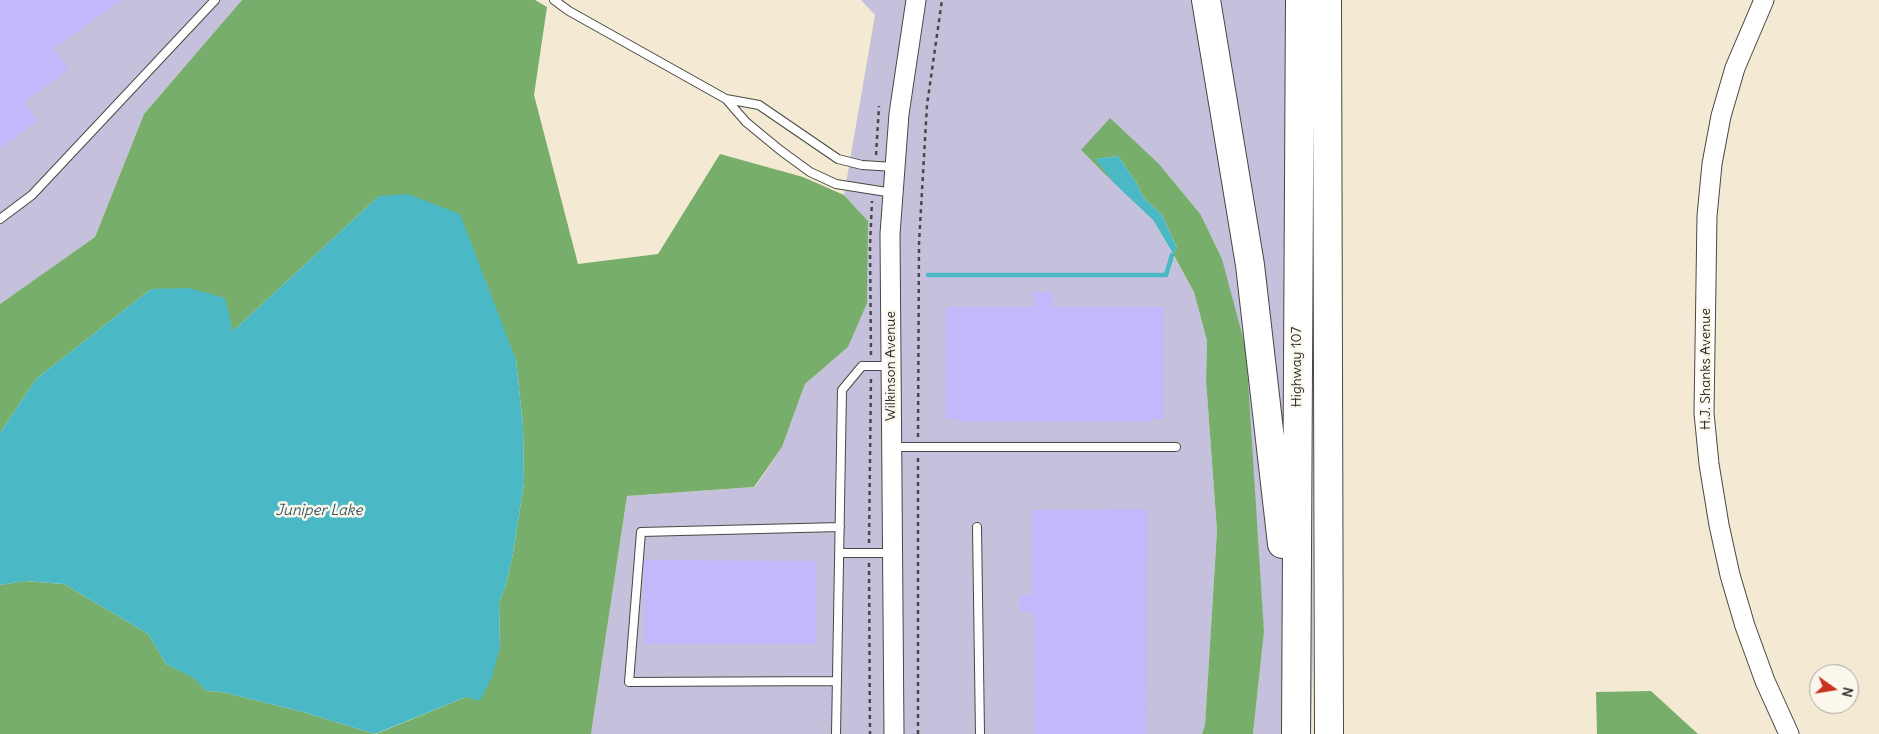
<!DOCTYPE html>
<html>
<head>
<meta charset="utf-8">
<style>
  body { margin:0 }
  #map { position:relative; width:1879px; height:734px; overflow:hidden; background:#f4ead3; font-family:Delius,sans-serif }
  canvas { display:block }
  .north { position:absolute; left:1809px; top:664px; width:50px; height:50px; box-sizing:border-box; background:#fbf7ec; border:1px solid #a8a59f; border-radius:50%; rotate:103deg; font-size:14px; font-weight:700; line-height:20px; text-align:center; color:#2b2b2b }
  .north::after { content:''; display:block; margin:auto; width:18px; height:22px; background:#c8321e; clip-path:polygon(50% 0,100% 100%,50% 72%,0 100%) }
</style>
</head>
<body>
<div id="map">
<canvas width="1879" height="734"></canvas>
<div class="north">N</div>
</div>
<script>
const g = document.querySelector('canvas').getContext('2d');
g.lineJoin = 'round';
function paint(path, color) {
  g.fillStyle = color;
  g.fill(path, 'evenodd');
}
function shape(rows) {
  const path = new Path2D();
  for (const r of rows) {
    path.moveTo(r[0], r[1]);
    for (let i = 2; i < r.length; i += 2) path.lineTo(r[i], r[i + 1]);
  }
  return path;
}
function strokePath(path, color, width, dash) {
  g.strokeStyle = color;
  g.lineWidth = width;
  g.lineCap = dash ? 'butt' : 'round';
  g.setLineDash(dash || []);
  g.stroke(path);
}
function write(font, color, halo, rows, align = 'center') {
  g.font = font + ' Delius,sans-serif';
  g.lineWidth = 5;
  g.setLineDash([]);
  g.textBaseline = 'middle';
  g.strokeStyle = halo;
  g.fillStyle = color;
  for (const [text, x, y, turn = 0] of rows) {
    g.save();
    g.translate(x, y);
    g.rotate((+turn || 0) * Math.PI / 180);
    g.textAlign = isNaN(turn) ? turn : align;
    if (halo) g.strokeText(text, 0, 0);
    g.fillText(text, 0, 0);
    g.restore();
  }
}
const industrial = shape([
  [0,0,242,0,144,114,95,237,0,304],
  [861,0,1322,0,1312,144,1313,654,1311,734,1253,734,1264,632,1222,259,1201,215,1160,165,1081,150,1153,220,1194,292,1207,341,1206,380,1217,531,1205,725,1202,734,591,734,627,496,755,487,782,447,805,384,848,347,868,221,844,195,875,15]
]);
const forest = shape([
  [242,0,535,0,547,7,534,95,578,264,658,254,720,154,803,177,844,195,868,221,867,303,848,347,805,384,782,447,754,487,627,496,591,734,376,734,466,697,500,647,499,602,505,588,513,554,524,483,523,426,516,360,379,196,233,331,151,289,36,379,0,433,0,304,95,237,144,114],
  [1110,118,1160,165,1201,215,1222,259,1246,349,1264,632,1253,734,1202,734,1205,725,1217,531,1206,380,1207,341,1194,292,1173,254,1177,248,1162,215,1143,197,1136,182,1118,156,1096,159,1115,184,1081,150],
  [24,581,64,584,148,634,166,664,195,678,206,691,222,692,303,712,375,734,0,734,0,585],
  [1651,691,1698,734,1597,734,1596,692]
]);
const water = shape([
  [1118,156,1136,182,1143,197,1162,215,1177,248,1173,254,1153,220,1115,184,1095,159],
  [408,194,460,214,516,360,523,426,524,483,513,554,505,588,499,602,500,647,492,677,480,701,466,697,375,734,303,712,222,692,206,691,194,678,166,664,148,634,64,584,25,581,0,585,0,433,36,379,151,289,189,288,225,298,233,331,379,196]
]);
const stream = shape([
  [928,275,1166,275,1172,255]
]);
const building = shape([
  [0,0,122,0,54,48,69,70,24,102,37,121,0,148],
  [1033,292,1053,292,1053,307,1164,307,1164,419,1152,419,1152,422,959,422,959,419,946,419,946,307,1033,307],
  [1147,509,1146,734,1033,734,1033,612,1020,612,1020,595,1032,595,1032,510],
  [644,560,816,561,816,644,644,644]
]);
const path = shape([
  [876,155,879,106],
  [871,355,870,246,872,201],
  [918,437,919,243,927,105,942,0],
  [869,543,871,376],
  [869,563,870,734],
  [918,734,918,458]
]);
const service = shape([
  [554,0,569,11,726,99,759,105,838,159,862,165,895,167],
  [726,99,746,122,780,150,810,172,836,184,893,193],
  [0,219,32,195,215,0],
  [891,447,1176,447],
  [977,527,980,734],
  [839,553,891,553],
  [837,681,629,682,641,532,840,527],
  [836,734,842,390,862,366,890,366]
]);
const tertiary = shape([
  [1764,0,1735,68,1721,116,1712,164,1707,216,1704,413,1709,464,1719,525,1730,575,1745,626,1765,681,1789,734],
  [894,734,890,234,899,114,916,0]
]);
const motorway = shape([
  [1206,0,1250,265,1282,544],
  [1327,0,1329,734],
  [1296,734,1300,0]
]);
const streetNames = [
  ["Wilkinson Avenue",891,366,-90],
  ["Highway 107",1297,367,-90],
  ["H.J. Shanks Avenue",1706,369,-90]
];
const waterNames = [
  ["Juniper Lake",319,511]
];
paint(industrial, '#c5c0db');
paint(forest, '#78ae6b');
paint(water, '#4bb8c6');
strokePath(stream, '#4bb8c6', 4.5);
paint(building, '#c3b8fc');
strokePath(service, '#494844', 10);
strokePath(tertiary, '#494844', 21);
strokePath(motorway, '#494844', 30);
strokePath(path, '#494844', 2.5, [4, 4]);
strokePath(service, '#fff', 8);
strokePath(tertiary, '#fff', 19);
strokePath(motorway, '#fff', 28);
write('14px', '#2b2b2b', '#fbf7ec', streetNames);
write('italic 15px', '#365c61', '#fbf7ec', waterNames);
</script>
</body>
</html>
